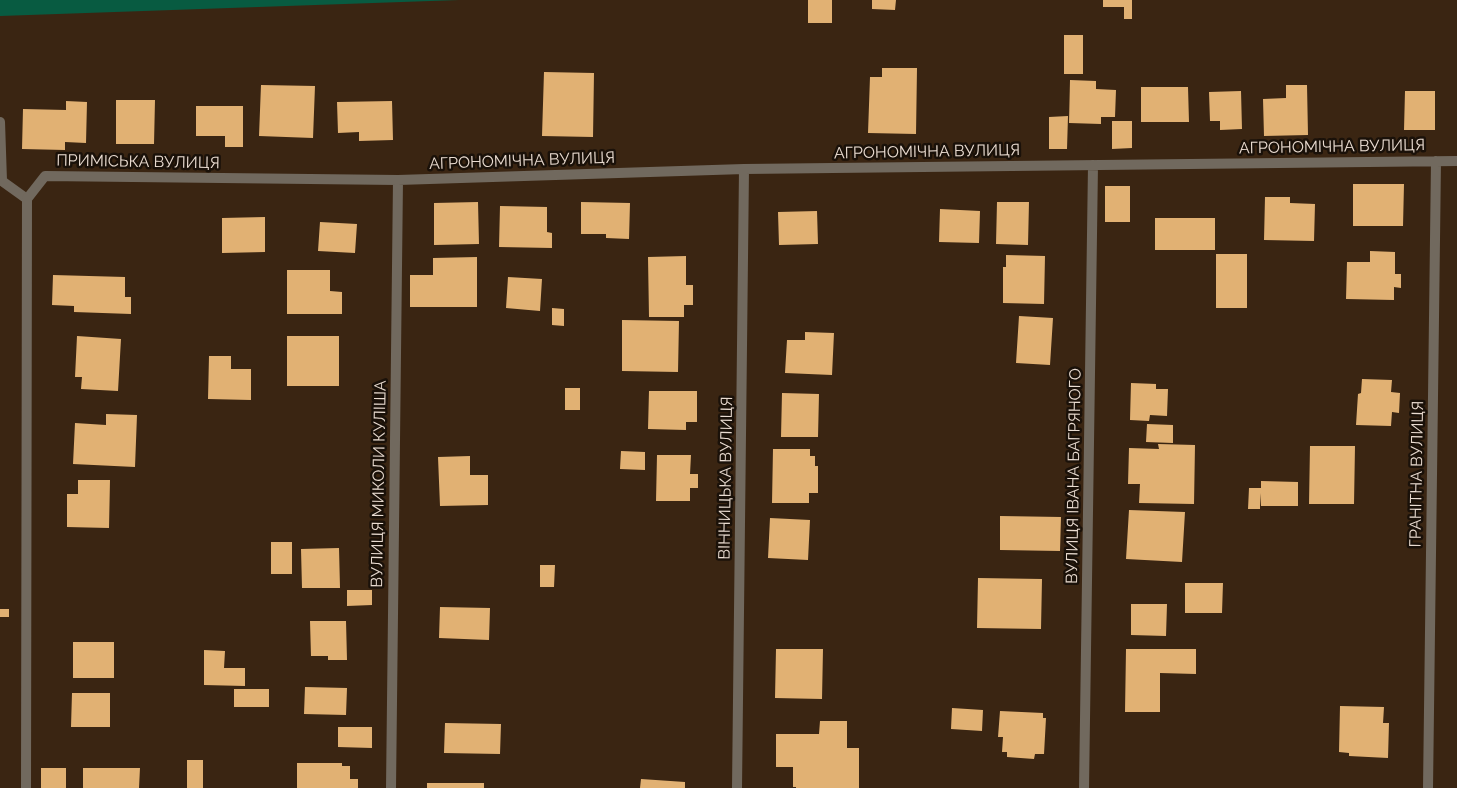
<!DOCTYPE html>
<html>
<head>
<meta charset="utf-8">
<style>
  body { margin:0 }
  canvas { display:block; background:#3a2512 }
</style>
</head>
<body>
<canvas width="1457" height="788"></canvas>
<script>
const g = document.querySelector('canvas').getContext('2d');
g.lineJoin = 'round';
function paint(path, color) {
  g.fillStyle = color;
  g.fill(path, 'evenodd');
}
function shape(rows) {
  const path = new Path2D();
  for (const r of rows) {
    path.moveTo(r[0], r[1]);
    for (let i = 2; i < r.length; i += 2) path.lineTo(r[i], r[i + 1]);
  }
  return path;
}
function strokePath(path, color, width, dash) {
  g.strokeStyle = color;
  g.lineWidth = width;
  g.lineCap = dash ? 'butt' : 'round';
  g.setLineDash(dash || []);
  g.stroke(path);
}
function write(font, color, halo, rows, align = 'center') {
  g.font = font + ' Raleway,sans-serif';
  g.lineWidth = 5;
  g.setLineDash([]);
  g.textBaseline = 'middle';
  g.strokeStyle = halo;
  g.fillStyle = color;
  for (const [text, x, y, turn = 0] of rows) {
    g.save();
    g.translate(x, y);
    g.rotate((+turn || 0) * Math.PI / 180);
    g.textAlign = isNaN(turn) ? turn : align;
    if (halo) g.strokeText(text, 0, 0);
    g.fillText(text, 0, 0);
    g.restore();
  }
}
const green = shape([
  [0,0,459,0,0,16]
]);
const building = shape([
  [808,0,832,0,832,23,808,23],
  [872,0,896,0,895,10,872,9],
  [1103,0,1132,0,1132,19,1124,19,1124,7,1103,7],
  [1064,35,1083,35,1083,74,1064,74],
  [882,68,917,68,916,134,868,133,870,77,882,77],
  [544,72,594,73,593,137,542,136],
  [1070,80,1096,81,1096,89,1116,90,1115,117,1101,117,1101,124,1069,123],
  [261,85,315,86,313,138,259,136],
  [1286,85,1307,85,1308,135,1264,136,1263,99,1286,98],
  [1141,87,1188,87,1189,122,1141,122],
  [1241,91,1242,129,1220,130,1220,121,1210,121,1209,92],
  [1405,91,1435,91,1435,130,1404,130],
  [116,100,155,100,154,144,116,144],
  [66,101,87,102,86,143,65,142,65,150,22,149,23,109,66,110],
  [392,101,393,140,359,141,359,132,338,133,337,102],
  [196,106,243,106,243,147,225,147,225,136,196,136],
  [1068,116,1067,149,1049,149,1049,117],
  [1112,121,1132,121,1132,148,1112,149],
  [1353,184,1404,184,1403,226,1353,226],
  [1105,186,1130,186,1130,222,1105,222],
  [1265,197,1290,197,1290,203,1315,204,1314,241,1264,240],
  [478,202,479,244,434,245,434,203],
  [581,202,630,203,629,239,606,238,606,234,581,234],
  [997,202,1029,202,1028,245,996,244],
  [500,206,547,207,547,232,552,233,552,248,499,247],
  [940,209,980,211,979,243,939,242],
  [817,211,818,244,779,245,778,212],
  [265,217,265,252,222,253,222,218],
  [1155,218,1215,218,1215,250,1155,250],
  [320,222,357,224,355,253,318,251],
  [1370,251,1395,252,1395,274,1401,274,1401,288,1394,287,1394,300,1346,299,1347,262,1370,262],
  [1216,254,1247,254,1247,308,1216,308],
  [1006,255,1045,256,1044,304,1003,303,1003,267,1006,267],
  [686,256,686,285,693,285,693,305,684,305,684,317,649,317,648,257],
  [477,257,477,307,410,307,410,275,433,275,433,258],
  [287,270,330,270,330,291,342,292,342,314,287,314],
  [53,275,125,277,125,297,131,297,131,314,74,312,74,306,52,305],
  [508,277,542,279,540,311,506,308],
  [552,308,564,309,564,326,552,325],
  [1019,316,1053,318,1050,365,1016,363],
  [622,320,679,321,678,372,622,371],
  [805,332,834,333,832,375,785,373,787,340,805,340],
  [77,336,121,339,118,391,81,389,82,377,75,377],
  [287,336,339,336,339,386,287,386],
  [209,356,231,356,231,369,251,369,251,400,208,399],
  [1362,379,1392,380,1391,392,1400,393,1399,413,1392,412,1391,426,1356,425,1358,394,1361,393],
  [1131,383,1156,384,1156,389,1168,389,1167,416,1150,415,1149,421,1130,420],
  [565,388,580,388,580,410,565,410],
  [649,391,697,391,697,422,686,422,686,430,648,429],
  [782,393,819,394,818,437,781,437],
  [106,414,137,415,135,467,73,464,75,423,106,425],
  [1147,424,1173,425,1173,443,1146,442],
  [1158,444,1195,445,1194,504,1139,503,1140,484,1128,484,1129,448,1159,449],
  [1310,446,1355,446,1354,504,1309,504],
  [773,449,810,449,810,456,815,456,815,466,818,466,818,493,809,493,809,503,772,503],
  [621,451,645,452,645,470,620,469],
  [657,455,691,455,690,474,698,474,698,488,690,488,690,501,656,501],
  [470,456,470,475,488,475,488,505,440,506,438,457],
  [78,480,110,480,109,528,67,527,67,494,78,494],
  [1261,481,1298,482,1298,506,1261,506,1260,493,1260,509,1248,509,1249,488,1261,488],
  [1129,510,1185,512,1182,562,1126,559],
  [1000,516,1061,517,1060,551,1000,550],
  [770,518,810,520,808,560,768,558],
  [271,542,292,542,292,574,271,574],
  [339,548,340,588,302,588,301,549],
  [540,565,555,565,554,587,540,587],
  [978,578,1042,579,1041,629,977,628],
  [1185,583,1223,583,1222,613,1185,613],
  [347,590,372,590,372,605,347,606],
  [1131,604,1167,604,1166,636,1131,635],
  [440,607,490,608,489,640,439,638],
  [0,609,9,609,9,617,0,617],
  [310,621,346,621,347,660,328,660,328,656,311,656],
  [73,642,114,642,114,678,73,678],
  [776,649,823,649,822,699,775,698],
  [1126,649,1196,649,1196,674,1160,673,1160,712,1125,712],
  [204,650,225,651,224,668,245,668,245,686,204,685],
  [305,687,347,688,346,715,304,714],
  [234,689,269,689,269,707,234,707],
  [72,693,110,693,110,727,71,727],
  [1340,706,1384,707,1383,723,1389,723,1388,758,1349,756,1349,753,1339,752],
  [952,708,983,710,982,731,951,729],
  [1000,711,1043,713,1043,718,1046,718,1044,754,1035,754,1034,759,1007,757,1007,752,1002,752,1003,737,998,737],
  [820,721,847,721,847,748,859,748,859,788,796,788,796,787,793,787,793,767,776,767,776,734,819,734],
  [445,723,501,724,500,754,444,753],
  [338,727,372,727,372,748,338,747],
  [187,760,203,760,203,788,187,788],
  [297,763,342,763,342,766,350,766,350,779,358,779,358,788,297,788],
  [41,768,66,768,66,788,41,788],
  [83,768,140,768,139,788,83,788],
  [641,779,685,782,685,788,640,788],
  [427,783,484,783,484,788,427,788]
]);
const service = shape([
  [0,122,2,181,27,199]
]);
const minor = shape([
  [26,788,27,199,45,176,398,180,744,169,1457,161],
  [391,788,398,180],
  [737,788,744,169],
  [1084,788,1093,165],
  [1428,788,1436,161]
]);
const streetNames = [
  ["АГРОНОМІЧНА ВУЛИЦЯ",1332,147,-1],
  ["АГРОНОМІЧНА ВУЛИЦЯ",927,152,-1],
  ["АГРОНОМІЧНА ВУЛИЦЯ",522,161,-2],
  ["ПРИМІСЬКА ВУЛИЦЯ",138,162,1],
  ["ГРАНІТНА ВУЛИЦЯ",1417,474,-89],
  ["ВУЛИЦЯ ІВАНА БАГРЯНОГО",1074,476,-89],
  ["ВІННИЦЬКА ВУЛИЦЯ",726,478,-89],
  ["ВУЛИЦЯ МИКОЛИ КУЛІША",379,484,-89]
];
paint(green, '#085b41');
paint(building, '#e1b173');
strokePath(service, '#71695e', 10);
strokePath(minor, '#71695e', 10);
write('16px', '#eadcd1', '#1a1109', streetNames);
</script>
</body>
</html>
